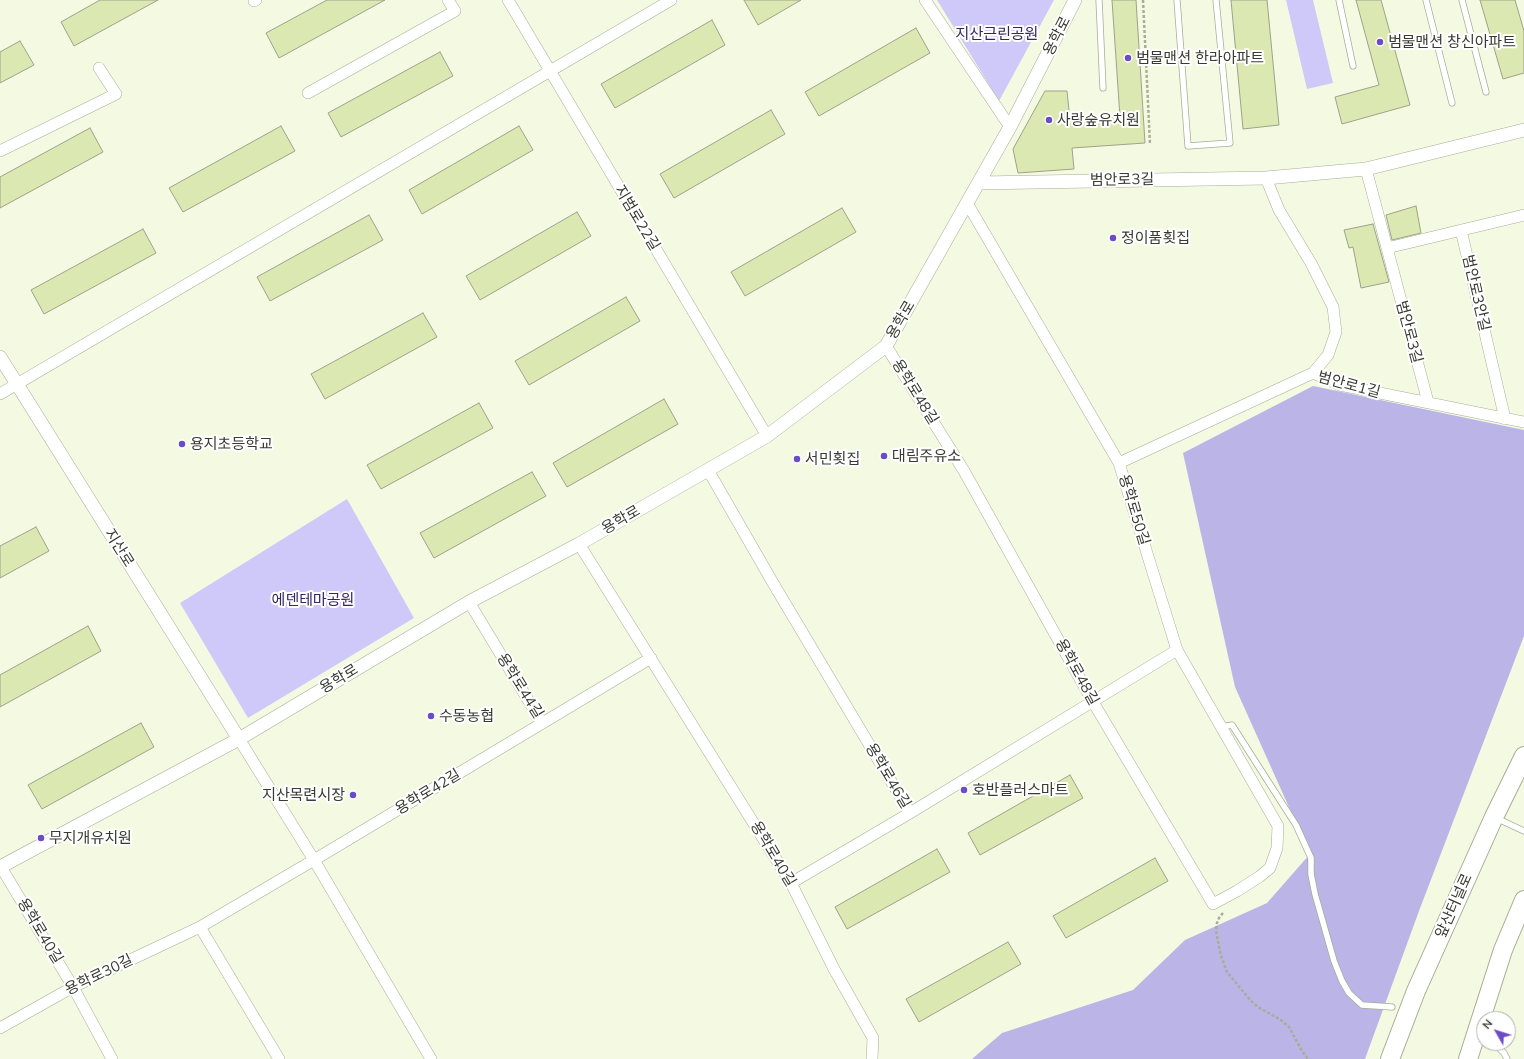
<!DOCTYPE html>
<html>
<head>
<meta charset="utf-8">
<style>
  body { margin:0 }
  #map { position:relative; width:1524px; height:1059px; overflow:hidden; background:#f4fae2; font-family:Mulish,sans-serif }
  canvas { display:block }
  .north { position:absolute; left:1476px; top:1011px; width:40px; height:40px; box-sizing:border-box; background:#fff; border:1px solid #b0b1ad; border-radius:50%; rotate:309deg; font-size:11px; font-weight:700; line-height:16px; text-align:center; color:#393b32 }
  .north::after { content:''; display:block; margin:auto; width:14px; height:18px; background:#6c4cc5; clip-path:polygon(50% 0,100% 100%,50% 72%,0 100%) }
</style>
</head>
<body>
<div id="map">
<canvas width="1524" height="1059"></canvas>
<div class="north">N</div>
</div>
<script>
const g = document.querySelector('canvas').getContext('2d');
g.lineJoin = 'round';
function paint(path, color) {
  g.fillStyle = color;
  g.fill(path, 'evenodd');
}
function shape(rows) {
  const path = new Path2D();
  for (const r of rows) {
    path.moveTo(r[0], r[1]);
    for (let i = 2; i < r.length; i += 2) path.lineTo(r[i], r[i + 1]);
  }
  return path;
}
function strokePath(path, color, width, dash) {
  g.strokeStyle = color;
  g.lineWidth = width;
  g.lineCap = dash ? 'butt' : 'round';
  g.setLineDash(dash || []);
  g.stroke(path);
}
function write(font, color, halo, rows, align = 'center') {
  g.font = font + ' Mulish,"Noto Sans KR",sans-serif';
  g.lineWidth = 4;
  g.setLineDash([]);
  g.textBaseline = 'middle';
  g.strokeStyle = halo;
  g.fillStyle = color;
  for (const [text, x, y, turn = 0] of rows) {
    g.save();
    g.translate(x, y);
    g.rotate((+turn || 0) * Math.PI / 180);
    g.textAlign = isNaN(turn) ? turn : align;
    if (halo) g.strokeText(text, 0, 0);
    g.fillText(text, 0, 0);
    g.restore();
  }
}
const green = shape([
  [937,0,1054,0,999,101],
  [1286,0,1313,0,1333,83,1307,89],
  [347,499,414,618,248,718,180,603]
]);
const forest = shape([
  [1313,386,1524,430,1524,636,1419,911,1365,1059,972,1059,1002,1033,1133,990,1185,940,1267,903,1310,854,1235,687,1183,453]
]);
const building = shape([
  [100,0,158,0,74,46,61,22,100,0],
  [327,0,385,0,279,58,266,33,327,0],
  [744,0,801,0,758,25,744,0],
  [1112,0,1136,0,1145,143,1072,148,1074,169,1018,173,1013,149,1045,91,1067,91,1070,120,1120,117,1112,0],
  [1231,0,1267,0,1279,125,1243,129,1231,0],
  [1356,0,1381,0,1410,105,1342,124,1335,97,1379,85,1356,0],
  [1480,0,1515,0,1524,31,1524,73,1503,79,1480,0],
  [712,20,725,45,615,108,601,84,712,20],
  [916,28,930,53,819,116,805,92,916,28],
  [20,41,34,65,0,83,0,52,20,41],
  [440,52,453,76,341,137,328,113,440,52],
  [771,110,785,134,674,198,660,174,771,110],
  [281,126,295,151,183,212,169,188,281,126],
  [519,126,533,150,422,214,409,190,519,126],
  [90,128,103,152,0,208,0,177,90,128],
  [1416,206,1421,233,1392,240,1386,215,1416,206],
  [842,208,856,232,745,296,731,272,842,208],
  [577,212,591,236,480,300,466,276,577,212],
  [369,215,383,240,270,301,257,277,369,215],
  [1373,224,1389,282,1361,288,1353,247,1349,248,1344,230,1373,224],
  [143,229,156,253,44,314,31,290,143,229],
  [626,297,640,321,529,385,515,361,626,297],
  [423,313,437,337,325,399,311,374,423,313],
  [664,399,678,424,567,487,553,463,664,399],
  [479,403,493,428,381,489,367,465,479,403],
  [532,472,546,496,434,558,420,533,532,472],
  [36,527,49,551,0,578,0,546,36,527],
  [88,626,101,651,0,707,0,675,88,626],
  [141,723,154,747,42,809,28,785,141,723],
  [1070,775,1083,798,980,855,968,833,1070,775],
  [937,849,950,872,847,929,835,907,937,849],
  [1155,858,1168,881,1066,938,1053,916,1155,858],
  [1008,942,1021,964,919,1022,906,999,1008,942]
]);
const path = shape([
  [1143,0,1150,144],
  [1223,913,1219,918,1217,923,1216,931,1221,956,1227,972,1250,1000,1258,1007,1281,1020,1289,1027,1302,1051,1308,1059]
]);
const service = shape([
  [1099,0,1103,88],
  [1177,0,1188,146,1230,143,1216,0],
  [1339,0,1353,66],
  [1426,0,1452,103],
  [1462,0,1486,92],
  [1221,727,1232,725,1296,825,1311,858,1311,874,1315,894,1334,961,1342,981,1349,993,1362,1005,1392,1007],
  [1496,818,1524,831],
  [1497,1046,1504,1053,1507,1059]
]);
const minor = shape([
  [508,0,767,436],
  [925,0,1010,127],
  [254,1,256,0],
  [308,93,455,11,448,0],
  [0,151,116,94,99,68],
  [1366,169,1428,402],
  [1266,178,1279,210,1311,263,1333,307,1336,332,1328,355,1313,373],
  [1461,230,1505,419],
  [1387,248,1524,215],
  [886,346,964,471,1093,702,1213,904,1237,891,1259,877,1270,868,1277,848,1278,826,1177,650,1119,463,967,203],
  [0,394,671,0],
  [1119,463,1313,373,1340,385,1524,422],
  [708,470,773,583,910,813],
  [579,544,791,883,834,969,873,1038,872,1059],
  [469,602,542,723],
  [239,739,314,860,431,1059],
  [1,867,73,987,112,1059],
  [791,883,910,813,1177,650],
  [200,927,279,1059],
  [0,1028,73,987,200,927,314,860,651,658]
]);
const tertiary = shape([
  [979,183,1266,178,1366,169,1524,130],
  [0,357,239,739],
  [0,867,239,739,469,602,579,544,767,436,886,346,1010,127,1075,0]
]);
const trunk = shape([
  [1390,1059,1416,991,1494,817,1524,756],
  [1468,1059,1503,950,1524,900]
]);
const markers = [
  [1380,42,4,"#6c4cc5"],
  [1128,58,4,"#6c4cc5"],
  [1049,120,4,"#6c4cc5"],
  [1113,238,4,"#6c4cc5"],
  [182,444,4,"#6c4cc5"],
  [884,456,4,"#6c4cc5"],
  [797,459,4,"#6c4cc5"],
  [431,716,4,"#6c4cc5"],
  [964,790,4,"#6c4cc5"],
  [353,795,4,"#6c4cc5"],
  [41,838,4,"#6c4cc5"]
];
const parkNames = [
  ["지산근린공원",997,34],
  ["에덴테마공원",313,600]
];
const streetNames = [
  ["용학로",1057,36,-63],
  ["범안로3길",1122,180,-1],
  ["지범로22길",637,218,59],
  ["범안로3안길",1476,293,77],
  ["용학로",901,320,-60],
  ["범안로3길",1409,332,75],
  ["범안로1길",1349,385,15],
  ["용학로48길",915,392,58],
  ["용학로50길",1134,510,73],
  ["용학로",621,520,-30],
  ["지산로",119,548,58],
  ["용학로48길",1077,672,61],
  ["용학로",339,679,-31],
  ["용학로44길",520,686,58],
  ["용학로46길",888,776,59],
  ["용학로42길",428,792,-31],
  ["용학로40길",773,854,59],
  ["앞산터널로",1454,906,-66],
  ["용학로40길",40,931,59],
  ["용학로30길",99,975,-26]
];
const poiNames = [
  ["범물맨션 창신아파트",1388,42],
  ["범물맨션 한라아파트",1136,58],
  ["사랑숲유치원",1057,120],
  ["정이품횟집",1121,238],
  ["용지초등학교",190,444],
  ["대림주유소",892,456],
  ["서민횟집",805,459],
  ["수동농협",439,716],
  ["호반플러스마트",972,790],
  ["지산목련시장",345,795,"right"],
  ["무지개유치원",49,838]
];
paint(green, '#cfc9fa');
paint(forest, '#bbb4e7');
paint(building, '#dce8b2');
strokePath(building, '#9ca28b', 1);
strokePath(service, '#a7ad96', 7);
strokePath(minor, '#a7ad96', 12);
strokePath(tertiary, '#a7ad96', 14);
strokePath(trunk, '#a7ad96', 20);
strokePath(path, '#a8ac9a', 2.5, [3, 2]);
strokePath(service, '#fff', 5.5);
strokePath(minor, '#fff', 11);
strokePath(tertiary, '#fff', 13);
strokePath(trunk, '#fff', 18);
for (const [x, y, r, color] of markers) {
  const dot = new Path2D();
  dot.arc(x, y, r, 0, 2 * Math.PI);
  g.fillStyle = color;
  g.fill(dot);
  strokePath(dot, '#fff', 1.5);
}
write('15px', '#352663', '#fff', parkNames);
write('15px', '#393b32', '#fff', streetNames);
write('15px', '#393b32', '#fff', poiNames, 'left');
</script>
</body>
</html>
